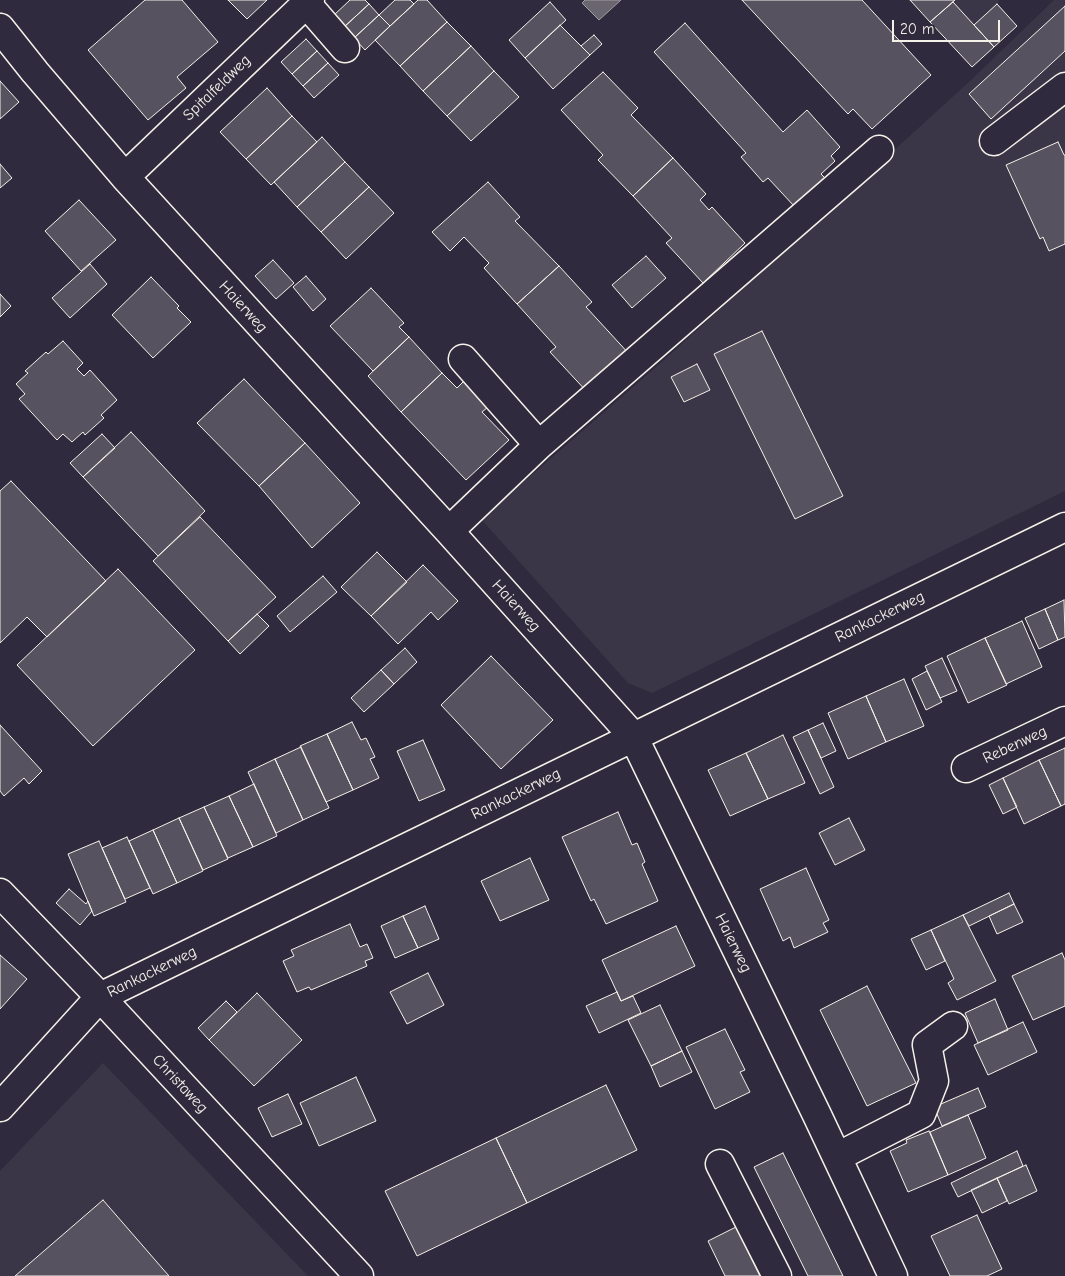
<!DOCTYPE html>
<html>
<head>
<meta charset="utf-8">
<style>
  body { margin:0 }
  #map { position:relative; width:1065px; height:1276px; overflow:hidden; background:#2f2a3d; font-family:"Comic Neue",sans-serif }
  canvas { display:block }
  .scale { position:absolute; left:892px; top:20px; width:108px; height:22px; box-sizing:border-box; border:2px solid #f4f1e8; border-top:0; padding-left:6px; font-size:15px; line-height:18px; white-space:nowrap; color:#f4f1e8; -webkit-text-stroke:4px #2f2a3d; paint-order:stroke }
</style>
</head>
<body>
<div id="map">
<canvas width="1065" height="1276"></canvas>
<div class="scale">20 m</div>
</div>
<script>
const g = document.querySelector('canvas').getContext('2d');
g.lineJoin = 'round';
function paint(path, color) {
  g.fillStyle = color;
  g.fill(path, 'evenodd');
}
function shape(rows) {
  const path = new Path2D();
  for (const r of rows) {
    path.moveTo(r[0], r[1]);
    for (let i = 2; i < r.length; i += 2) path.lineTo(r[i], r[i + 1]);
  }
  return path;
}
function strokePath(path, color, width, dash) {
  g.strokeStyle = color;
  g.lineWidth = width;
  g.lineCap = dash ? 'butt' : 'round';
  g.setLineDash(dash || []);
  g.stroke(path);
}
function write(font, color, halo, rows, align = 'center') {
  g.font = font + ' "Comic Neue",sans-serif';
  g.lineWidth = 5;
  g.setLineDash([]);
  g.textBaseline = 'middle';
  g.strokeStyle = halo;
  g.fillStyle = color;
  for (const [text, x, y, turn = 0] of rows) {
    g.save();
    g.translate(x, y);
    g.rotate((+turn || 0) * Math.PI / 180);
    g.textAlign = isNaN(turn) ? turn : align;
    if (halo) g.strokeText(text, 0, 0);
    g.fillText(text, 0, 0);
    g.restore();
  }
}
const built = shape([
  [910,0,999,0,997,4,1017,26,972,67],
  [1054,0,1065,0,1065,491,652,693,628,683,481,519,663,361,970,81],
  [103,1063,308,1276,0,1276,0,1171]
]);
const water = shape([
  [585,0,621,0,599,20,582,3,585,0]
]);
const building = shape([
  [145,0,182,0,218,42,177,77,186,88,148,120,88,50,145,0],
  [228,0,267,0,247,19,228,0],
  [350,0,365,0,369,4,343,28,333,16,350,0],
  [395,0,410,0,414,4,390,26,379,15,395,0],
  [418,0,427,0,447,22,400,66,375,40,418,0],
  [742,0,862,0,931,75,872,129,853,109,848,114,742,0],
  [910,0,955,0,930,22,910,0],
  [550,2,566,20,525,58,509,40,550,2],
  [953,2,994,47,972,67,930,22,953,2],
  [369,4,379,15,354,38,343,28,369,4],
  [997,4,1017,26,994,47,974,25,997,4],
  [1065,6,1065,51,991,119,969,94,1065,6],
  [379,15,390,26,365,50,354,38,379,15],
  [447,22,471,46,423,91,400,66,447,22],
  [685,23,783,132,807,110,840,147,831,156,835,161,821,174,825,178,794,206,768,178,763,182,741,157,746,153,654,52,685,23],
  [560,25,590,55,553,89,525,58,560,25],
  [594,35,602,44,590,55,581,46,594,35],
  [306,39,317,51,292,74,281,62,306,39],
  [471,46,494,71,447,116,423,91,471,46],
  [317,51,328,63,303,86,292,74,317,51],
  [328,63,339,75,314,98,303,86,328,63],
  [494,71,519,97,471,141,447,116,494,71],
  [603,72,638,108,631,115,673,158,633,196,598,160,603,155,561,110,603,72],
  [0,81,19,102,0,119,0,81],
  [267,88,292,116,246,159,220,132,267,88],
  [292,116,317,142,271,185,246,159,292,116],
  [322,137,345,162,297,207,274,182,322,137],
  [1058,142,1064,155,1065,155,1065,244,1049,251,1043,237,1040,239,1006,165,1058,142],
  [673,158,706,194,700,200,709,210,712,207,745,243,703,283,666,243,672,238,633,196,673,158],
  [345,162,369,187,321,232,297,207,345,162],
  [0,164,12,178,0,188,0,164],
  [488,182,520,217,515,221,559,266,517,304,484,268,489,263,464,237,450,251,432,232,488,182],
  [369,187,394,213,346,259,321,232,369,187],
  [79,200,116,240,81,271,45,231,79,200],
  [646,256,666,278,632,308,612,285,646,256],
  [273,260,294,283,276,299,255,276,273,260],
  [90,264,107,284,70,318,52,298,90,264],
  [559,266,592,302,586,307,631,356,589,394,550,352,556,347,517,304,559,266],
  [306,276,326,299,313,311,293,287,306,276],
  [151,277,179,306,177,308,191,322,153,358,112,315,151,277],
  [371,288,404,323,399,327,409,337,373,371,330,326,371,288],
  [0,294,11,306,0,317,0,294],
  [762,331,843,496,795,519,714,354,762,331],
  [409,337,442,373,401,412,368,376,409,337],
  [63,341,83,363,77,369,84,376,90,370,117,400,101,415,104,418,85,435,83,432,72,442,63,434,57,440,19,399,25,394,16,384,28,373,25,371,46,352,48,354,63,341],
  [697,364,710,390,684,402,671,377,697,364],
  [442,373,457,388,464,381,488,407,482,412,509,440,466,480,401,412,442,373],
  [244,379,305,443,259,486,197,423,244,379],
  [131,432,205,511,158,556,83,477,131,432],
  [102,434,115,448,83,477,70,463,102,434],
  [305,443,360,503,312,548,259,486,305,443],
  [11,481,106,581,47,637,27,617,0,643,0,491,11,481],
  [200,517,276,597,228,641,153,561,200,517],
  [377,552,407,582,371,616,341,587,377,552],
  [423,565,458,601,438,620,431,612,398,644,371,616,423,565],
  [118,569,195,650,93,746,17,665,118,569],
  [323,576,337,592,290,632,277,616,323,576],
  [1064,600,1065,637,1058,640,1045,609,1064,600],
  [1045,609,1058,640,1039,649,1025,618,1045,609],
  [257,614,269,626,240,654,228,641,257,614],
  [1022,621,1042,667,1006,684,985,638,1022,621],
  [985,638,1007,685,968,703,947,656,985,638],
  [405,648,417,662,394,684,381,670,405,648],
  [491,656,553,720,501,769,441,705,491,656],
  [942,658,957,691,940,698,925,666,942,658],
  [381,670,394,684,364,712,351,698,381,670],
  [927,671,942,702,926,710,912,679,927,671],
  [904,679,924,726,886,742,866,696,904,679],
  [866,696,886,742,848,759,828,713,866,696],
  [352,722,361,740,366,738,375,757,370,759,379,778,353,790,327,734,352,722],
  [823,723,836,751,821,758,808,730,823,723],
  [0,725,42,771,29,784,24,778,4,796,0,791,0,725],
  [808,730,834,787,820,794,793,737,808,730],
  [327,734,353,790,326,802,300,746,327,734],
  [783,735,805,783,768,799,746,753,783,735],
  [423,740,445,790,419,801,397,751,423,740],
  [301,747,329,808,303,820,275,759,301,747],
  [1065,748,1065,804,1061,806,1039,760,1065,748],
  [746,753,768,799,730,816,708,770,746,753],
  [275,759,303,820,276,833,248,772,275,759],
  [1039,760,1061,806,1024,824,1003,778,1039,760],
  [1003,778,1017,807,1003,814,989,785,1003,778],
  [254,784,277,836,253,847,229,796,254,784],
  [229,796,253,847,228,858,204,807,229,796],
  [204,807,228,859,203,870,179,818,204,807],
  [618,812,632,845,637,843,645,862,642,864,658,901,606,924,594,899,591,901,562,837,618,812],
  [179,818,203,871,177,883,153,830,179,818],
  [849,818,865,850,835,865,819,833,849,818],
  [153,830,177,883,153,894,129,841,153,830],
  [127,837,150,888,125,899,102,848,127,837],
  [99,841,126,902,94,916,68,854,99,841],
  [530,858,549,900,500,921,481,881,530,858],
  [806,868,829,920,823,923,828,932,794,948,790,937,783,941,760,889,806,868],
  [69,889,86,904,88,901,92,911,80,925,56,903,69,889],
  [1009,893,1014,904,969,926,963,915,1009,893],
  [1014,904,1023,922,997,934,989,916,1014,904],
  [425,906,439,939,418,948,403,916,425,906],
  [963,915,996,981,957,1000,948,983,954,979,931,930,963,915],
  [403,916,418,948,395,958,381,926,403,916],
  [350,924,360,947,367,944,373,958,365,961,367,966,311,990,309,987,297,992,283,961,294,956,291,950,350,924],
  [676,926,695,966,621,1001,602,960,676,926],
  [931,930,945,961,926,970,911,939,931,930],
  [1062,953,1065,960,1065,1006,1033,1020,1012,976,1062,953],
  [0,955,27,979,0,1009,0,955],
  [428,973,444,1005,407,1024,390,992,428,973],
  [867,986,916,1083,867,1106,820,1010,867,986],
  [617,992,621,1001,633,996,641,1013,599,1033,586,1006,617,992],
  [257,993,302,1040,254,1086,209,1040,257,993],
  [995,999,1008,1030,978,1043,965,1013,995,999],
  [226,1001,237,1012,209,1040,198,1028,226,1001],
  [660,1005,682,1051,651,1066,628,1020,660,1005],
  [1023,1022,1037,1052,988,1075,974,1045,1023,1022],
  [725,1029,745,1070,740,1072,750,1092,715,1109,686,1047,725,1029],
  [682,1051,692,1072,660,1087,651,1066,682,1051],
  [356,1077,376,1121,319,1146,300,1103,356,1077],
  [606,1085,637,1150,527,1203,496,1138,606,1085],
  [978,1088,986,1107,942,1126,934,1107,978,1088],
  [288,1094,302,1124,272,1137,258,1108,288,1094],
  [968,1115,986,1158,948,1175,930,1132,968,1115],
  [929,1131,948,1175,908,1192,890,1151,907,1143,906,1140,929,1131],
  [496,1138,527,1203,417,1256,385,1191,496,1138],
  [1017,1151,1023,1166,958,1197,951,1183,1017,1151],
  [783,1153,843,1276,808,1276,754,1167,783,1153],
  [1026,1165,1037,1191,1009,1204,997,1178,1026,1165],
  [997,1178,1007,1201,982,1213,971,1190,997,1178],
  [103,1200,169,1276,15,1276,103,1200],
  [977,1215,1002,1269,987,1276,950,1276,931,1236,977,1215],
  [736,1227,760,1276,725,1276,708,1241,736,1227]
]);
const minor = shape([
  [306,3,345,48],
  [0,28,35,72,125,177,449,531,633,736,817,1115,893,1276],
  [994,141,1065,87],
  [125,177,310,0],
  [463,359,539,445],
  [449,531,539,445,879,150],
  [966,768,1065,721],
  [0,893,100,997,359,1276],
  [0,1107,100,997,1065,527],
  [837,1157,921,1114,934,1081,927,1045,953,1026],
  [720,1164,777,1276]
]);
const streetNames = [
  ["Spitalfeldweg",217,88,-44],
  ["Haierweg",243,307,48],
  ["Haierweg",516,606,48],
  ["Rankackerweg",880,617,-26],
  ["Rebenweg",1015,745,-25],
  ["Rankackerweg",516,794,-26],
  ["Haierweg",733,943,64],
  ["Rankackerweg",152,972,-26],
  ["Christaweg",180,1084,47]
];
paint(built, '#3b3647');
paint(water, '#6a6670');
strokePath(water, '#a19ea0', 1);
paint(building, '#56525f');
strokePath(building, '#f4f1e8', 1);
strokePath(minor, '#f4f1e8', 31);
strokePath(minor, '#2f2a3d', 28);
write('16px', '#f4f1e8', '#2f2a3d', streetNames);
</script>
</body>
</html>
